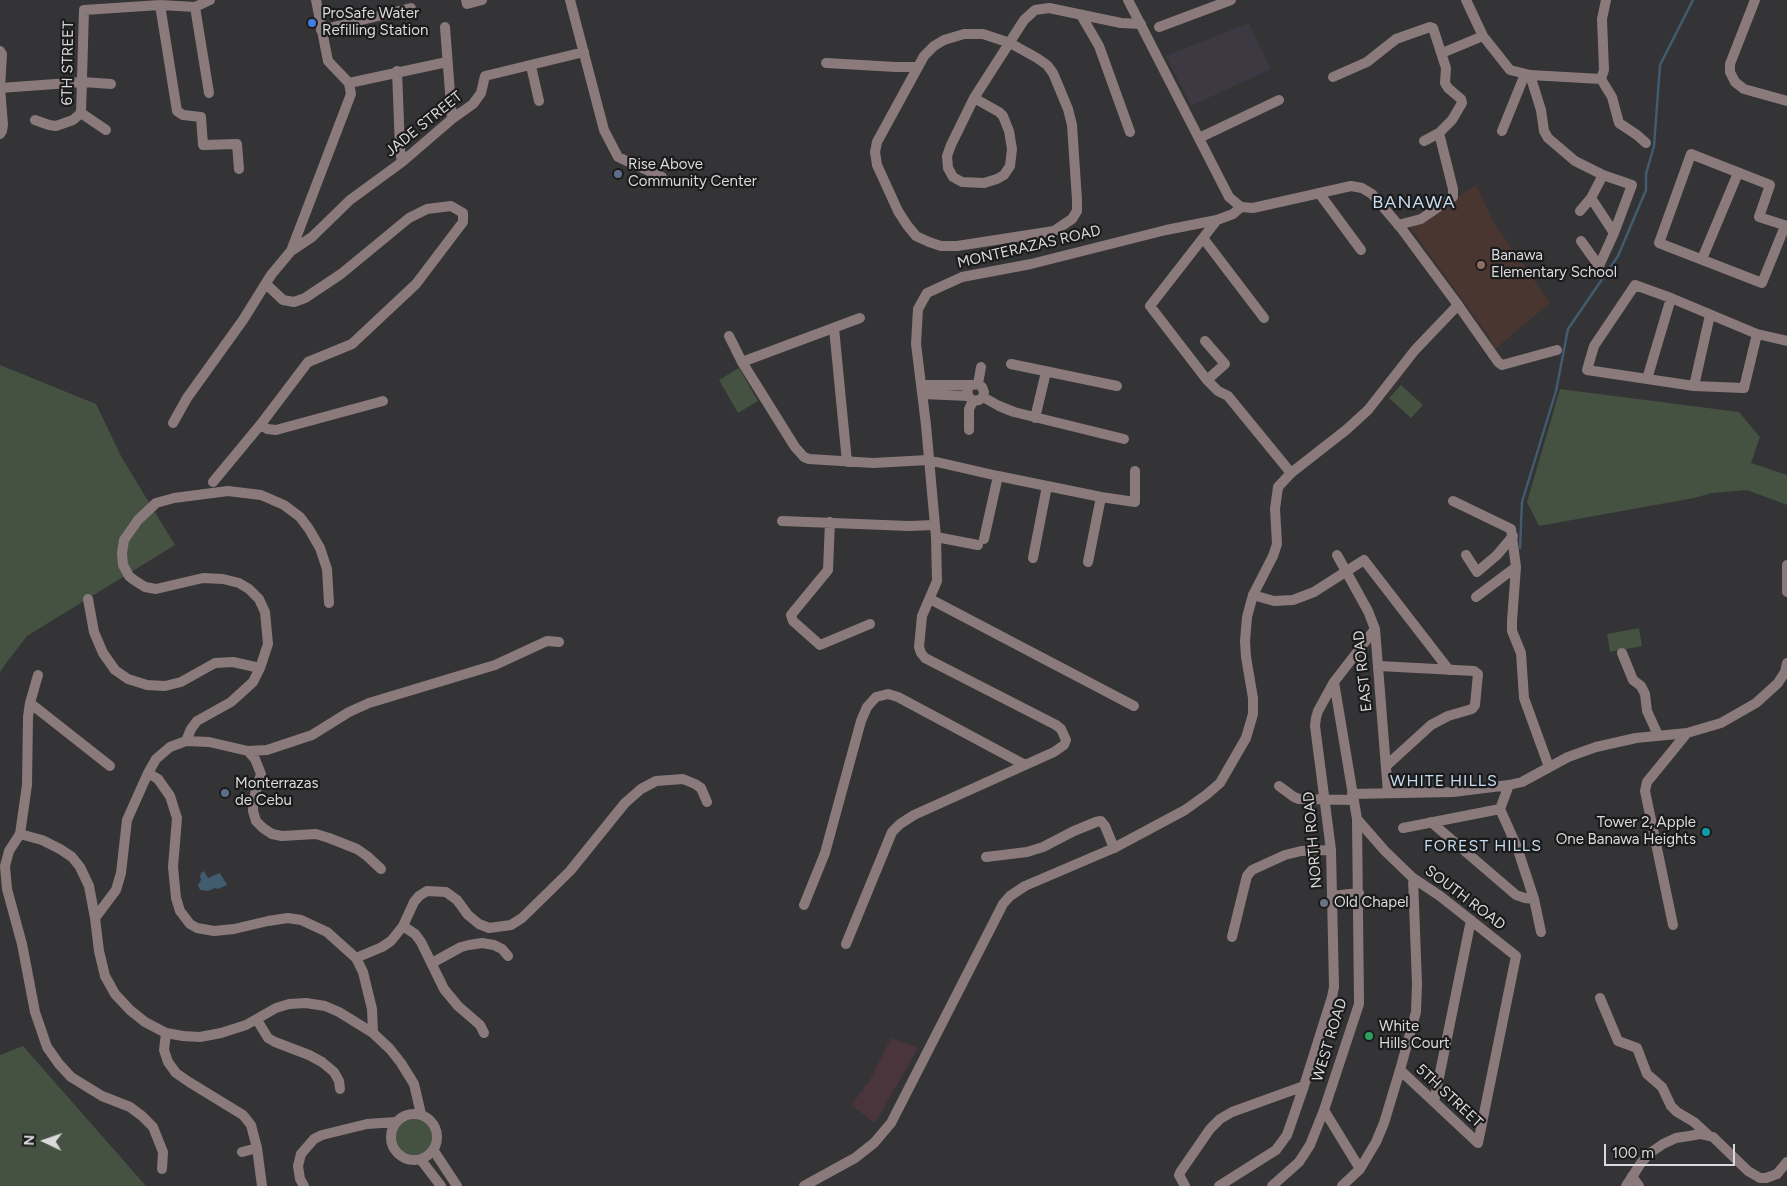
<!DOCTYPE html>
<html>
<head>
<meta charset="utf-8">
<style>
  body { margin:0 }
  #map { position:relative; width:1787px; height:1186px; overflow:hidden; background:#343336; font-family:Figtree,sans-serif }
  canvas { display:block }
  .north { position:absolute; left:20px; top:1116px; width:50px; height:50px; -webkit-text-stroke:4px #1b1b1c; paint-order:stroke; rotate:273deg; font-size:14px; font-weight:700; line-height:20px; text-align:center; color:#dad9db }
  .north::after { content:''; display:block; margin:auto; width:18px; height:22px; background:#dad9db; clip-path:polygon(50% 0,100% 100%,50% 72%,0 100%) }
  .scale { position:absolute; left:1604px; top:1144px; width:131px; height:22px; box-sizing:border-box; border:2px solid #dad9db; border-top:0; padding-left:6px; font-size:15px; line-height:18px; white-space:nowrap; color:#dad9db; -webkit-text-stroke:4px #1b1b1c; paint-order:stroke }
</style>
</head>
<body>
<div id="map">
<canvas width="1787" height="1186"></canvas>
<div class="north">N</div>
<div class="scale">100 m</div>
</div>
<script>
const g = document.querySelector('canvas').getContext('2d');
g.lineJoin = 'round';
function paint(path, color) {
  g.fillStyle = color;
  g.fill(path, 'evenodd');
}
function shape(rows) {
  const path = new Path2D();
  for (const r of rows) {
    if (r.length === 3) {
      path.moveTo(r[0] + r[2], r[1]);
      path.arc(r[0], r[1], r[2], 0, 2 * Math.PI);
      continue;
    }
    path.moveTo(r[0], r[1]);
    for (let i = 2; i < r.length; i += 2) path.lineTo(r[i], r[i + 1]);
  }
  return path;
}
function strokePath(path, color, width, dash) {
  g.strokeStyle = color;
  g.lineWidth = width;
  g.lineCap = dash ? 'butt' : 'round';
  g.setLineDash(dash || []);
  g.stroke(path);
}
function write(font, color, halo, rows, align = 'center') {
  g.font = font + ' Figtree,sans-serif';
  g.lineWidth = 4.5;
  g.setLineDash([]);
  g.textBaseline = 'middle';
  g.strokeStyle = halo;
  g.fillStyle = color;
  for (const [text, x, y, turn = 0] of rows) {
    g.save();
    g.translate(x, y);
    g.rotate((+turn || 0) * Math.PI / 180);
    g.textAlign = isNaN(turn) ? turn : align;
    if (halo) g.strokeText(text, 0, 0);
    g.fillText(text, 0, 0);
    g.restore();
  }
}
const built = shape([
  [1249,23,1271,69,1191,106,1166,56]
]);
const industrial = shape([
  [891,1038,918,1048,875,1123,851,1105,870,1080]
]);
const education = shape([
  [1476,185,1494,223,1550,303,1495,349,1489,337,1410,227]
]);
const green = shape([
  [0,365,96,404,122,458,175,545,27,636,1,670,0,675],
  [739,368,758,401,738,413,719,380],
  [1401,385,1423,405,1411,418,1389,398],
  [1560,389,1739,412,1760,437,1751,463,1787,475,1787,505,1747,490,1712,493,1694,498,1539,526,1527,502],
  [1639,628,1642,646,1610,652,1607,634],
  [23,1046,146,1186,0,1186,0,1055],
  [414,1136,19]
]);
const water = shape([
  [204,871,208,878,220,873,227,885,218,889,215,888,208,891,200,890,198,885,201,880,200,877,201,873]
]);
const stream = shape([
  [1520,548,1522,502,1556,391,1568,329,1618,256,1646,190,1646,174,1654,146,1660,65,1693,0]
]);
const minor = shape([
  [316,0,328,61,349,83],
  [466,0,467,4,482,0],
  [570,0,604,130,618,157,662,177],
  [1466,0,1483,36,1510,70,1530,75,1601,79,1604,70,1602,19,1606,0],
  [1755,0,1730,64,1730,72,1735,82,1744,89,1787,101],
  [160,5,177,111,183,115,201,117,203,145,237,144,239,169],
  [195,7,209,93],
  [1081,15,1099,46,1130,132],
  [445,27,452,119],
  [1159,27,1231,0],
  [321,30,411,8],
  [964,34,983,34,1010,43,1037,58,1047,65,1053,73,1068,109,1072,125,1077,200,1077,211,1072,219,1054,231,957,246,941,246,929,242,916,236,907,225,898,211,877,165,875,152,877,142,924,56,934,46,944,40,964,34],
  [0,51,2,54,0,88,3,125,2,131,0,134],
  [1442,53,1483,36],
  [826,63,896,67,917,67],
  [531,66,539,101],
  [397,71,400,149,402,162],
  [1530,75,1541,110,1544,131,1548,138,1575,161,1603,175,1632,185,1614,233,1599,266,1581,241],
  [1333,77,1367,62,1396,39,1430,27,1433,28,1446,68,1445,83,1448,88,1461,99,1462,103,1452,120,1439,133,1424,141],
  [1601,79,1612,97,1619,123,1637,135,1646,143],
  [349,83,447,62],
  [0,88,83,82,111,84],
  [974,98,999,112,1003,116,1009,131,1012,149,1010,166,1004,175,997,179,984,183,962,182,953,177,948,168,947,156,951,145,974,98],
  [974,98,1024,20,1035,10,1049,8,1121,23,1141,24],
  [81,113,106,130],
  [35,120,49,125,56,126,73,120,81,113,84,10,160,5,195,7,210,0],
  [1502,131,1525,74],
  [1199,138,1279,100],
  [1319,193,1361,250],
  [1591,198,1614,233],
  [1580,211,1591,198,1603,175],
  [1398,225,1421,219,1453,197,1453,189,1439,133],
  [1785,226,1762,283,1659,243,1691,154,1770,185,1759,217,1787,226],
  [1203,238,1264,318],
  [291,251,312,237,350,200,402,162,452,119,473,104,481,93,485,76,584,52],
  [1702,259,1738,173],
  [1458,305,1498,362,1502,365,1557,350],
  [834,328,847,462],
  [1757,334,1744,388,1694,386,1587,370,1594,346,1635,285,1671,298,1757,334,1787,341],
  [729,336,742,362,795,447,804,457,809,459,873,463,928,460,998,476,1101,497,1135,502,1135,471],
  [1205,341,1225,364,1207,380,1150,306,1217,220],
  [742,362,860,318],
  [1011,364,1117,386],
  [1647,379,1671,298],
  [1207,380,1218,391,1228,396,1291,473],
  [978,384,981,367],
  [921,385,971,385],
  [1694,386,1710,315],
  [923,394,968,396,973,401,979,400,983,397,984,392,982,387,978,384,971,385,967,390,968,396],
  [983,397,999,406,1014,412,1124,439],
  [1035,418,1046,372],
  [173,423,187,398,243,320,271,275,291,251,351,94,349,83],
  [261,424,267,429,276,430,383,401],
  [969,430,969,409,973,401],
  [213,482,261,424,308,362,352,344,416,284,463,222,463,213,451,206,427,209,409,218,341,274,305,298,294,302,283,300,266,284],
  [1453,501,1511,529,1516,567,1512,621,1512,631,1521,653,1524,698,1549,767],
  [782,521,909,526,935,525],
  [830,522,828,570,791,615,793,621,820,645,870,624],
  [936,537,978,545],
  [984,539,998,476],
  [1337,555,1368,611,1375,629,1388,793],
  [1466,555,1477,572,1497,555,1513,536],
  [1033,558,1047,486],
  [1088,562,1101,497],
  [1787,565,1787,592],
  [1253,595,1274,601,1293,600,1314,592,1364,560,1449,670],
  [1476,597,1516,567],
  [88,599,94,632,103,653,115,670,128,679,147,685,165,686,181,682,215,663,233,662,260,668],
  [930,599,1134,706],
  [1622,653,1633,680,1641,686,1645,694,1647,711,1658,735],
  [1379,666,1474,671,1478,674,1475,705,1472,709,1448,716,1431,725,1386,766],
  [38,675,30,703,28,717,27,785,20,834,42,840,60,849,72,857,80,867,89,886,95,918,99,951,105,976,115,994,130,1010,145,1022,166,1033,183,1036,200,1037,221,1033,246,1025,276,1008,289,1004,306,1003,325,1006,339,1012,373,1033,390,1049,401,1063,414,1084,421,1114],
  [30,703,110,766],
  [186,741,191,729,197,721,231,702,253,682,260,668,268,644,265,612,259,599,249,589,239,583,223,579,203,578,156,589,145,587,134,580,129,576,123,565,122,553,124,540,138,520,156,503,174,498,228,491,261,495,284,505,300,517,309,529,320,548,327,569,329,603],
  [248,751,255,759,261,774,253,801,253,811,256,821,263,828,272,834,282,836,316,834,329,838,357,849,367,856,381,869],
  [148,773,158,779,170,796,177,818,173,867,176,898,180,911,190,924,197,928,214,931,234,929,268,921,288,918,301,920,327,932,356,958,363,972,372,1009,373,1033],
  [1509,785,1500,809,1517,847,1534,899,1541,932],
  [1279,786,1294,797,1299,799,1354,800],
  [1352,794,1453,792,1509,785,1522,782,1568,757,1596,747,1636,738,1687,733,1721,723,1756,703,1778,683,1785,672,1787,663],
  [1357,819,1385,851,1413,878,1440,896,1516,956,1478,1143],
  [1431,822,1516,895,1525,898,1534,899],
  [1403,828,1500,809],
  [20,834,9,851,5,866,7,889,22,944,35,1012,47,1047,59,1064,71,1077,102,1096,130,1107,142,1116,153,1127,163,1152,162,1169],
  [986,857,1027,852,1043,847,1074,831,1096,822,1101,821,1105,826,1114,848],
  [1332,896,1359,893],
  [804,905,825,853,861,721,867,707,876,697,888,694,898,697,1025,765],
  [95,918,116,890,121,873,127,820,148,773,156,759,170,747,186,741,209,742,248,751,267,750,312,735,349,712,369,703,495,665,547,641,559,642],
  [1673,925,1645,791,1647,782,1687,733],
  [403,926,415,934,421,942,444,989,458,1006,480,1025,484,1033],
  [1232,937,1247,876,1252,870,1285,855,1301,851,1331,850],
  [846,944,892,832,900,824,914,815,1054,752,1064,745,1066,740,1061,729,1056,725,925,658,921,653,919,647,922,616,937,581,936,537,926,425,916,344,918,309,927,293,962,277,1031,264,1166,230,1217,220,1233,214,1241,207],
  [356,958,382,947,391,941,403,926,414,902,419,896,427,891,446,892,457,900,468,915,479,924,489,928,511,925,522,918,570,871,625,803,641,789,656,781,683,779,695,784,701,788,707,802],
  [432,963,461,947,469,945,482,943,494,945,502,949,508,956],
  [1600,998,1618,1041,1637,1048,1647,1074,1662,1087,1671,1106,1677,1112,1694,1122,1708,1135],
  [257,1020,268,1038,275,1042,309,1055,322,1062,334,1072,339,1081,340,1089],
  [166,1033,164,1050,168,1062,176,1073,189,1082,243,1115,251,1125,257,1148,242,1152],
  [1400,1070,1478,1143],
  [1434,1102,1471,920],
  [1324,1110,1360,1169],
  [414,1137,23],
  [257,1148,262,1186],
  [1632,1176,1639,1186],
  [304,1186,300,1179,298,1166,301,1154,314,1139,322,1135,367,1124,396,1122],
  [1185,1186,1179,1175,1181,1171,1210,1129,1220,1119,1232,1112,1304,1086],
  [1219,1186,1276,1150,1287,1135,1304,1086,1332,997,1334,987,1331,850,1315,726,1316,718,1318,711,1334,682,1375,629],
  [1272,1186,1299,1162,1310,1145,1324,1110,1359,1004,1357,819,1334,682],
  [1342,1186,1360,1169,1376,1142,1384,1123,1400,1070,1416,1012,1417,984,1413,878],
  [1626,1186,1641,1163,1650,1153,1663,1144,1676,1138,1689,1136,1700,1134,1713,1137,1748,1171,1760,1178,1766,1178,1777,1174,1787,1162]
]);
const tertiary = shape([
  [434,1151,457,1186],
  [421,1160,441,1186],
  [804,1186,855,1158,874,1143,891,1123,1003,904,1010,896,1025,886,1114,848,1185,810,1206,795,1220,783,1246,738,1253,714,1253,698,1246,657,1245,641,1247,617,1253,595,1273,556,1277,544,1275,509,1278,487,1291,473,1346,430,1368,410,1415,350,1458,305,1401,228,1372,194,1362,188,1351,186,1253,208,1241,207,1229,197,1128,0]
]);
const markers = [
  [312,23,5,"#3f7fe0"],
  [618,174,5,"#5c6f8a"],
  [1481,265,5,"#8d6e63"],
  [225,793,5,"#5c6f8a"],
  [1706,832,5,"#0f9aa8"],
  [1324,903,5,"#6b7280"],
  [1369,1036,5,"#2e9e5b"]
];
const poiNames = [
  ["ProSafe Water",322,14],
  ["Refilling Station",322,31],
  ["Rise Above",628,165],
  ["Community Center",628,182],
  ["Banawa",1491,256],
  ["Elementary School",1491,273],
  ["Monterrazas",235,784],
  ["de Cebu",235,801],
  ["Tower 2, Apple",1696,823,"right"],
  ["One Banawa Heights",1696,840,"right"],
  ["Old Chapel",1334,903],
  ["White",1379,1027],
  ["Hills Court",1379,1044]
];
const streetNames = [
  ["6TH STREET",68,63,-89],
  ["JADE STREET",424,124,-39],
  ["MONTERAZAS ROAD",1029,247,-13],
  ["EAST ROAD",1363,671,-96],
  ["NORTH ROAD",1313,840,-95],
  ["SOUTH ROAD",1465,898,37],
  ["WEST ROAD",1330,1040,-73],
  ["5TH STREET",1449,1096,43]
];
const neighbourhoodNames = [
  ["WHITE HILLS",1444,781],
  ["FOREST HILLS",1483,846]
];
const quarterNames = [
  ["BANAWA",1414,203]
];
paint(built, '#3c3942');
paint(industrial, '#49353b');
paint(education, '#4a3631');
paint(green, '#455141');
paint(water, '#415b6f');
strokePath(stream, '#415b6f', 2.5);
strokePath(minor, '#8a7a7c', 10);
strokePath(tertiary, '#8a7a7c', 10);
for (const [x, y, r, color] of markers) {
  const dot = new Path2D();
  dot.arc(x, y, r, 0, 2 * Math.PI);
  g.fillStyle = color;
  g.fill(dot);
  strokePath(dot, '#1b1b1c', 2);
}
write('15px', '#dad9db', '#1b1b1c', poiNames, 'left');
write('15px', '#dad9db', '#1b1b1c', streetNames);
g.letterSpacing = '1px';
write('16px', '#c5dcf3', '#1b1b1c', neighbourhoodNames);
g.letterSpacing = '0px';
g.letterSpacing = '1px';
write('18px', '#c5dcf3', '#1b1b1c', quarterNames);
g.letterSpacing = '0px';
</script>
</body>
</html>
